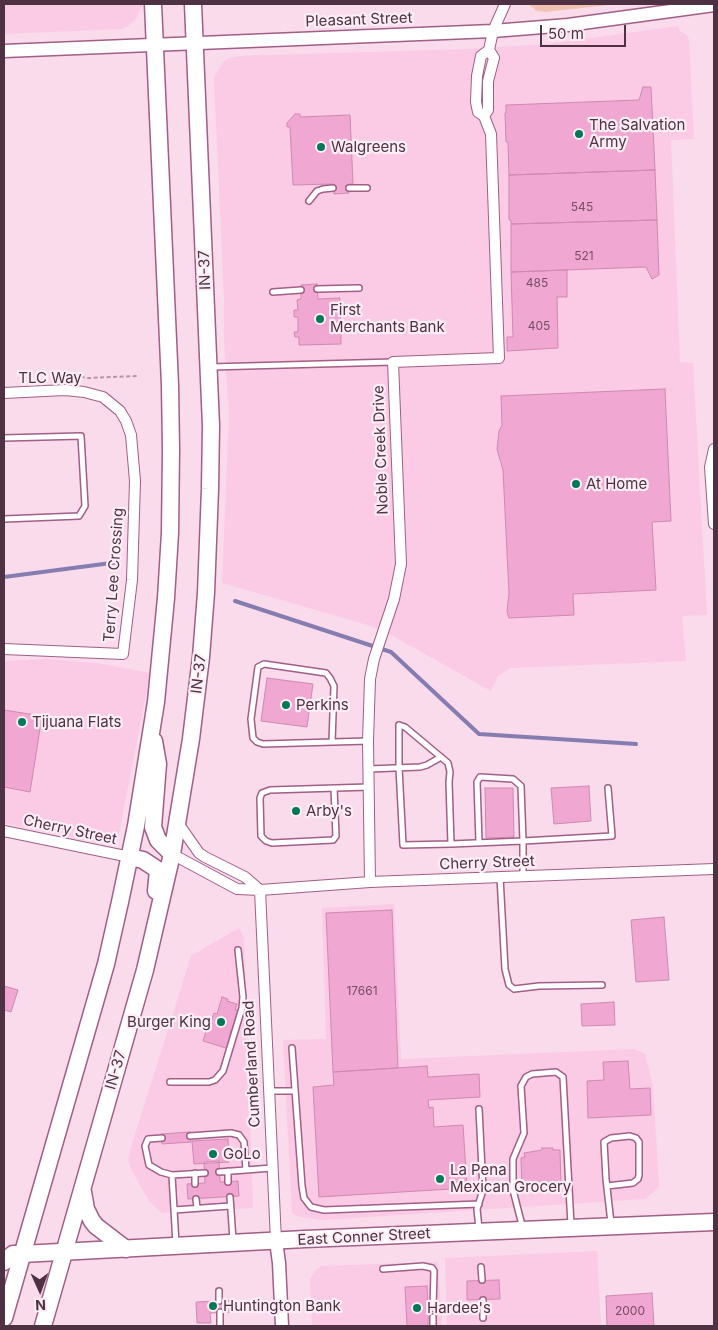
<!DOCTYPE html>
<html>
<head>
<meta charset="utf-8">
<style>
  body { margin:0 }
  #map { position:relative; width:718px; height:1330px; overflow:hidden; background:#f9dbec; font-family:Inter,sans-serif }
  canvas { display:block }
  .frame { position:absolute; inset:0; border:5px solid #4e3142; pointer-events:none }
  .north { position:absolute; left:15px; top:1265px; width:50px; height:50px; -webkit-text-stroke:4px #fdedf5; paint-order:stroke; rotate:178deg; font-size:14px; font-weight:700; line-height:20px; text-align:center; color:#4e3142 }
  .north::after { content:''; display:block; margin:auto; width:18px; height:22px; background:#4e3142; clip-path:polygon(50% 0,100% 100%,50% 72%,0 100%) }
  .scale { position:absolute; left:540px; top:25px; width:86px; height:22px; box-sizing:border-box; border:2px solid #4e3142; border-top:0; padding-left:6px; font-size:15px; line-height:18px; white-space:nowrap; color:#4e3142; -webkit-text-stroke:4px #fdedf5; paint-order:stroke }
</style>
</head>
<body>
<div id="map">
<canvas width="718" height="1330"></canvas>
<div class="frame"></div>
<div class="north">N</div>
<div class="scale">50 m</div>
</div>
<script>
const g = document.querySelector('canvas').getContext('2d');
g.lineJoin = 'round';
function paint(path, color) {
  g.fillStyle = color;
  g.fill(path, 'evenodd');
}
function shape(rows) {
  const path = new Path2D();
  for (const r of rows) {
    path.moveTo(r[0], r[1]);
    for (let i = 2; i < r.length; i += 2) path.lineTo(r[i], r[i + 1]);
  }
  return path;
}
function strokePath(path, color, width, dash) {
  g.strokeStyle = color;
  g.lineWidth = width;
  g.lineCap = dash ? 'butt' : 'round';
  g.setLineDash(dash || []);
  g.stroke(path);
}
function write(font, color, halo, rows, align = 'center') {
  g.font = font + ' Inter,sans-serif';
  g.lineWidth = 4.5;
  g.setLineDash([]);
  g.textBaseline = 'middle';
  g.strokeStyle = halo;
  g.fillStyle = color;
  for (const [text, x, y, turn = 0] of rows) {
    g.save();
    g.translate(x, y);
    g.rotate((+turn || 0) * Math.PI / 180);
    g.textAlign = isNaN(turn) ? turn : align;
    if (halo) g.strokeText(text, 0, 0);
    g.fillText(text, 0, 0);
    g.restore();
  }
}
const built = shape([
  [4,4,143,4,136,19,128,26,121,29,4,34],
  [678,26,680,31,687,35,689,40,694,139,671,140,680,362,693,363,707,615,682,616,686,661,511,668,498,676,491,691,389,634,371,626,222,583,229,415,224,341,224,297,214,78,223,62,227,59,239,56,466,49,548,44],
  [48,659,103,664,150,673,118,839,108,843,98,843,4,823,4,661],
  [394,904,401,1059,634,1049,645,1054,653,1085,659,1187,645,1199,323,1220,300,1217,292,1213,283,1040,326,1039,322,908],
  [239,928,244,938,253,1208,162,1213,149,1201,132,1171,128,1160,132,1144,191,956],
  [597,1251,601,1326,447,1326,445,1258],
  [438,1262,442,1326,312,1326,310,1279,315,1271,321,1266]
]);
const green = shape([
  [528,4,618,4,545,12,537,11]
]);
const stream = shape([
  [4,577,119,562],
  [235,601,391,652,479,734,636,744]
]);
const building = shape([
  [643,87,651,87,655,170,509,175,508,142,506,142,505,113,506,113,506,105,639,100,643,87],
  [295,114,300,114,300,117,350,115,353,184,349,184,349,193,334,194,333,184,293,185,290,127,287,127,287,123,295,114],
  [655,170,657,220,511,224,511,220,509,220,509,175,655,170],
  [657,220,659,275,652,279,646,267,511,272,511,224,657,220],
  [567,270,567,297,557,297,558,348,507,351,507,337,513,337,511,272,567,270],
  [317,284,318,299,340,298,341,344,299,345,299,337,295,337,294,332,298,332,298,317,294,317,294,310,298,310,297,300,301,299,301,285,317,284],
  [665,389,671,521,652,522,656,590,573,594,574,615,509,618,507,612,509,593,503,470,497,449,499,431,502,425,501,396,665,389],
  [267,678,313,684,307,727,261,721,267,678],
  [4,710,42,716,30,792,4,787,4,710],
  [589,786,591,821,554,824,551,788,589,786],
  [485,788,513,788,514,837,486,838,485,788],
  [392,910,398,1068,333,1072,326,913,392,910],
  [664,917,669,980,636,982,631,920,664,917],
  [4,986,18,990,11,1012,4,1010,4,986],
  [222,997,228,999,227,1001,237,1004,235,1010,238,1010,233,1031,231,1030,229,1038,231,1039,226,1048,203,1041,210,1018,212,1019,214,1013,217,1014,222,997],
  [614,1002,615,1025,582,1026,581,1004,614,1002],
  [628,1061,630,1089,650,1088,651,1115,588,1118,587,1081,604,1080,603,1062,628,1061],
  [427,1066,428,1077,479,1074,480,1097,428,1100,429,1108,433,1107,434,1127,463,1125,467,1188,319,1197,313,1087,334,1085,333,1072,427,1066],
  [190,1132,191,1142,162,1144,161,1134,190,1132],
  [228,1139,229,1162,194,1164,192,1141,228,1139],
  [542,1148,553,1148,553,1150,560,1150,561,1187,522,1189,521,1158,525,1157,524,1153,542,1150,542,1148],
  [219,1161,220,1182,238,1181,239,1196,188,1199,187,1184,205,1183,204,1162,219,1161],
  [499,1280,500,1299,467,1300,467,1281,499,1280],
  [427,1286,428,1308,436,1308,437,1316,428,1317,428,1326,407,1326,405,1287,427,1286],
  [652,1293,654,1326,607,1326,606,1296,652,1293],
  [234,1300,234,1312,210,1313,211,1323,197,1323,196,1302,234,1300]
]);
const path = shape([
  [55,379,75,376,88,378,139,376]
]);
const service = shape([
  [349,188,367,188],
  [309,201,317,191,323,189,333,188],
  [317,289,359,288],
  [273,292,301,290],
  [211,367,393,362],
  [4,438,81,436,85,506,79,516,4,519],
  [399,725,405,727,448,763,450,772,449,782,451,844,403,845,399,768,399,725],
  [332,742,334,686,330,678,326,673,264,664,258,667,251,719,253,738,257,742,263,744,368,741],
  [369,769,420,767,427,765,441,757],
  [334,788,336,836,333,840,272,843,266,841,261,836,260,798,262,793,270,790,369,787],
  [479,842,477,782,480,777,513,779,521,786,523,841,612,836,608,788],
  [451,844,523,841,523,876],
  [500,877,505,969,509,985,514,989,539,986,602,985],
  [292,1048,302,1186,304,1198,311,1207,324,1210,479,1204],
  [170,1082,209,1082,215,1080,223,1071,242,1008,243,997,238,950],
  [269,1091,295,1091],
  [190,1136,231,1133,239,1135,244,1142,246,1170],
  [162,1138,148,1139,145,1146,149,1165,161,1172,172,1175,205,1173],
  [228,1171,228,1182],
  [219,1172,272,1168],
  [195,1173,195,1184],
  [172,1175,176,1244],
  [607,1186,633,1183,638,1179,639,1175,639,1142,636,1138,630,1136,611,1138,604,1142,606,1179,611,1223],
  [230,1197,233,1240],
  [196,1199,197,1208],
  [174,1210,230,1206],
  [479,1229,477,1209,483,1190,479,1109],
  [523,1229,513,1190,513,1159,524,1133,521,1086,526,1077,532,1074,556,1072,563,1077,571,1225],
  [481,1267,482,1280],
  [383,1269,423,1266,432,1268,434,1271,433,1308],
  [219,1291,219,1301],
  [483,1300,483,1318],
  [220,1312,220,1326],
  [433,1317,433,1326]
]);
const minor = shape([
  [489,50,494,58,488,81,488,110,484,116,478,112,476,102,477,76,481,56,489,50,493,31,505,4],
  [4,393,65,390,84,392,103,397,120,411,126,421,131,435,135,481,132,580,123,654,4,649],
  [714,449,710,467,714,524],
  [178,823,199,853,205,857,245,877,260,890],
  [4,831,130,857],
  [172,854,237,889,260,890,370,882,714,869],
  [370,882,368,741,370,679,374,659,394,599,401,564,393,362,499,358,491,134,484,116],
  [260,890,276,1241]
]);
const tertiary = shape([
  [4,51,493,31,568,25,714,5],
  [276,1241,279,1263,282,1326]
]);
const primary = shape([
  [4,1262,13,1254,22,1254,305,1239,714,1222]
]);
const trunk = shape([
  [154,741,158,764,153,827,158,840,172,854],
  [130,857,143,860,158,870,156,891],
  [83,1192,86,1209,92,1221,96,1226,126,1249],
  [4,1318,106,964,120,902,136,826,156,702,166,598,170,533,171,450,170,385,153,4],
  [43,1326,145,970,172,854,191,739,201,657,206,593,210,489,211,426,193,4]
]);
const markers = [
  [579,134,5,"#037854"],
  [321,147,5,"#037854"],
  [320,319,5,"#037854"],
  [576,484,5,"#037854"],
  [286,705,5,"#037854"],
  [22,722,5,"#037854"],
  [296,811,5,"#037854"],
  [221,1022,5,"#037854"],
  [213,1154,5,"#037854"],
  [440,1179,5,"#037854"],
  [213,1306,5,"#037854"],
  [417,1308,5,"#037854"]
];
const numberNames = [
  ["545",582,207],
  ["521",584,256],
  ["485",537,283],
  ["405",539,326],
  ["17661",362,991],
  ["2000",630,1311]
];
const streetNames = [
  ["Pleasant Street",359,20,-2],
  ["IN-37",205,270,-92],
  ["TLC Way",50,378],
  ["Noble Creek Drive",381,450,-92],
  ["Terry Lee Crossing",114,575,-86],
  ["IN-37",199,674,-83],
  ["Cherry Street",70,830,12],
  ["Cherry Street",487,863,-2],
  ["Cumberland Road",252,1064,-93],
  ["IN-37",116,1070,-74],
  ["East Conner Street",364,1237,-3]
];
const poiNames = [
  ["The Salvation",589,125],
  ["Army",589,142],
  ["Walgreens",331,147],
  ["First",330,310],
  ["Merchants Bank",330,327],
  ["At Home",586,484],
  ["Perkins",296,705],
  ["Tijuana Flats",32,722],
  ["Arby's",306,811],
  ["Burger King",211,1022,"right"],
  ["GoLo",223,1154],
  ["La Pena",450,1170],
  ["Mexican Grocery",450,1187],
  ["Huntington Bank",223,1306],
  ["Hardee's",427,1308]
];
paint(built, '#fbcae5');
paint(green, '#f2c3b0');
strokePath(stream, '#857caf', 4);
paint(building, '#f0a7d1');
strokePath(building, '#cf89b2', 1);
strokePath(service, '#a15e86', 8);
strokePath(minor, '#a15e86', 12);
strokePath(tertiary, '#a15e86', 15);
strokePath(primary, '#a15e86', 19);
strokePath(trunk, '#a15e86', 19);
strokePath(path, '#b396a7', 2, [4, 2.5]);
strokePath(service, '#fff', 5);
strokePath(minor, '#fff', 10);
strokePath(tertiary, '#fff', 12);
strokePath(primary, '#fff', 16);
strokePath(trunk, '#fff', 16);
for (const [x, y, r, color] of markers) {
  const dot = new Path2D();
  dot.arc(x, y, r, 0, 2 * Math.PI);
  g.fillStyle = color;
  g.fill(dot);
  strokePath(dot, '#fdedf5', 2);
}
write('12px', '#764e66', null, numberNames);
write('15px', '#4e3142', '#fdedf5', streetNames);
write('15px', '#4e3142', '#fdedf5', poiNames, 'left');
</script>
</body>
</html>
